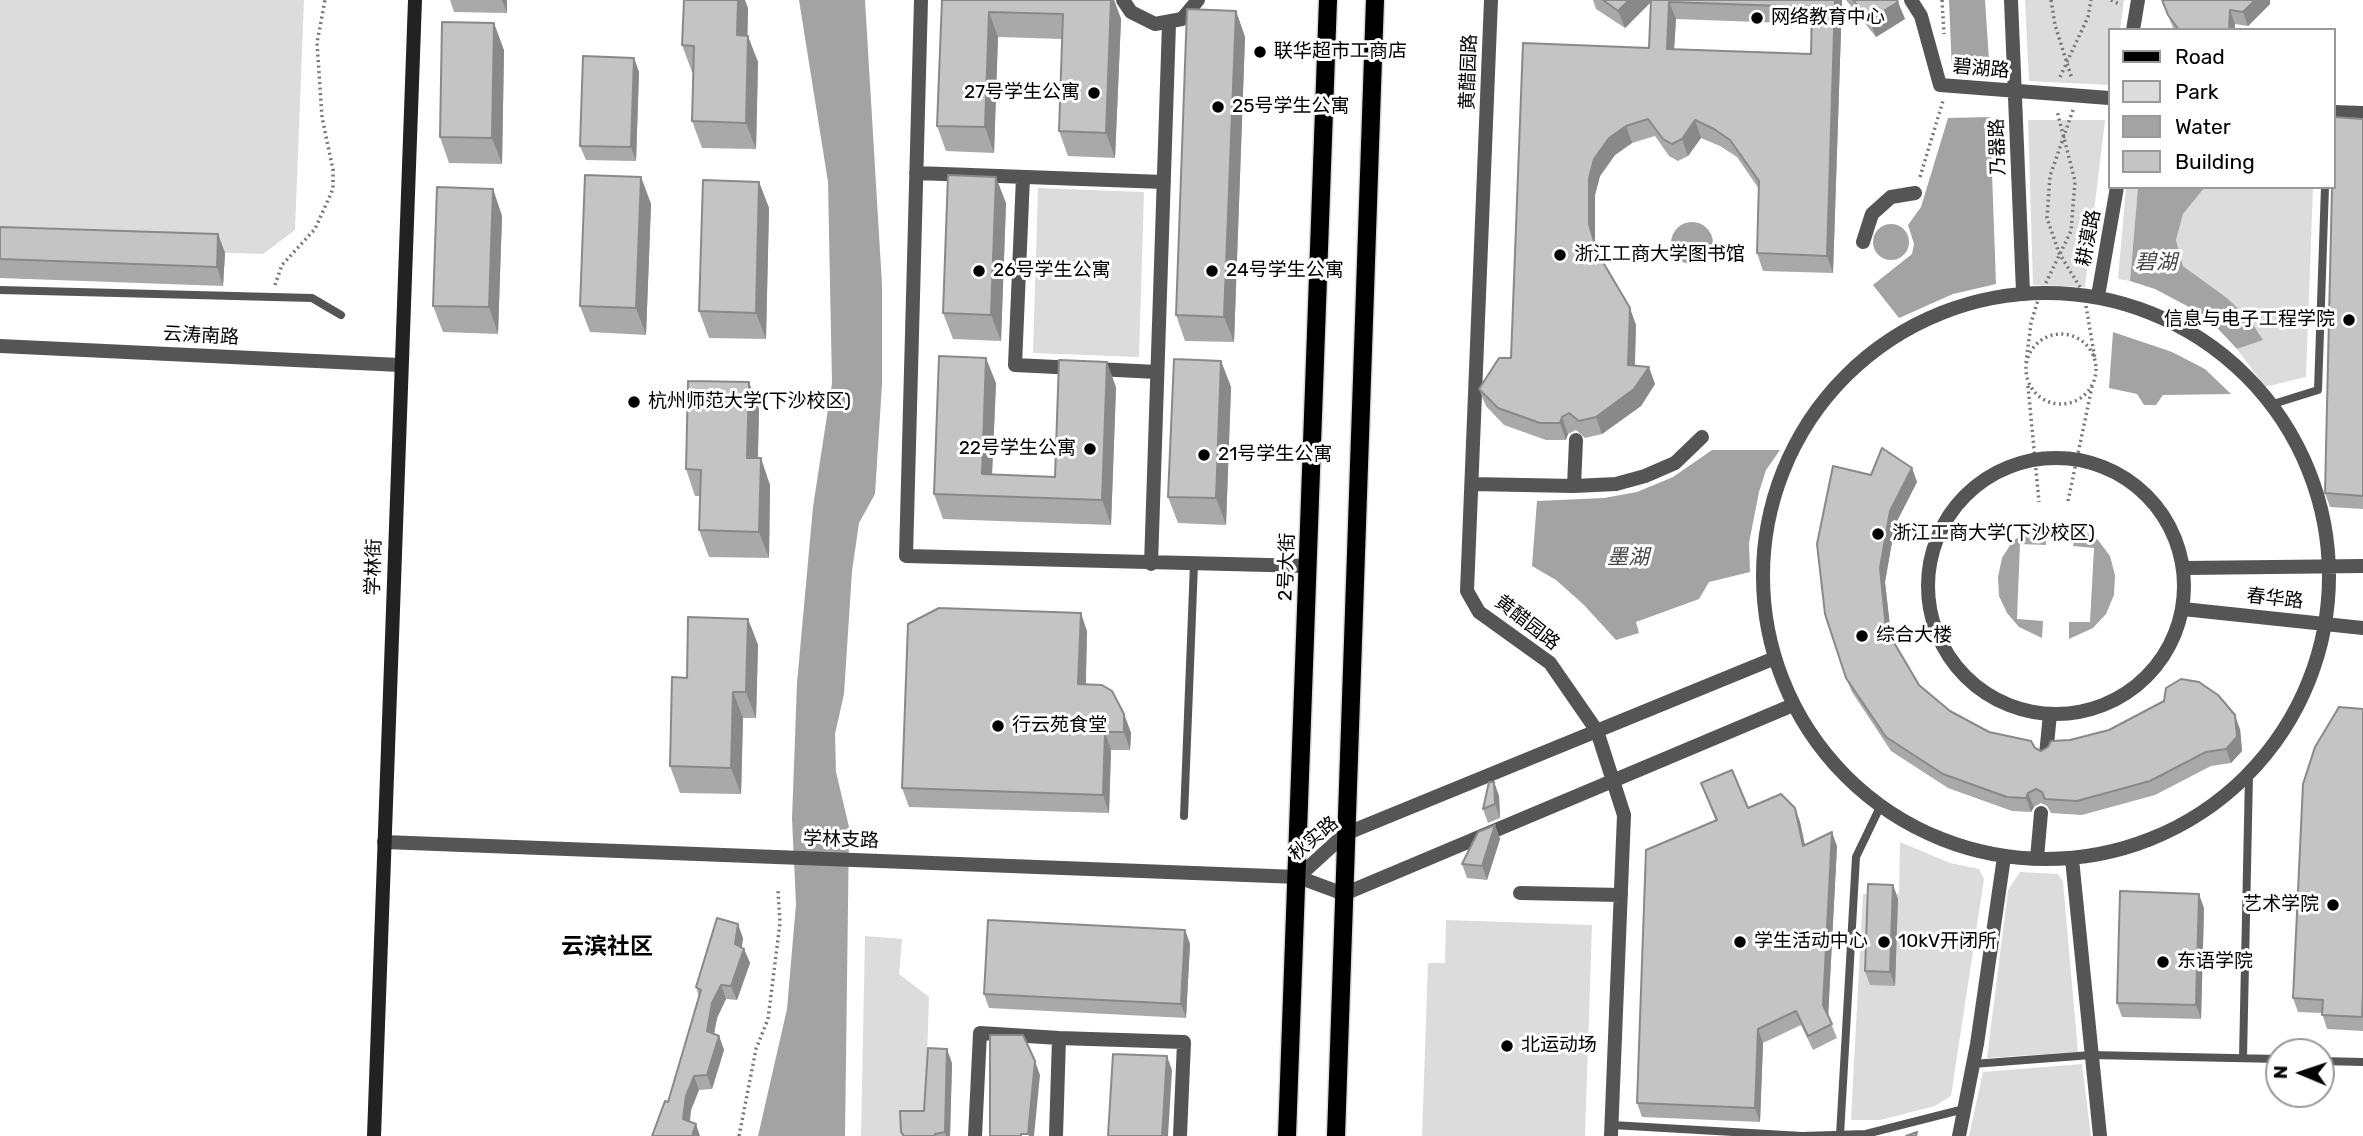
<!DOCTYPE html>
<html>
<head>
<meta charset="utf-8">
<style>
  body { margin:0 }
  #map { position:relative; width:2363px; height:1136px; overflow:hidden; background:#fff; font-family:Rubik,sans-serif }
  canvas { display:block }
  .legend { position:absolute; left:2108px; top:28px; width:228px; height:161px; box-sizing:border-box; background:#fff; border:2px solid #999; margin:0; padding:9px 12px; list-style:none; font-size:21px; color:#000 }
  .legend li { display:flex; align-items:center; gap:14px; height:35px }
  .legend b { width:35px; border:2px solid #999 }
  .north { position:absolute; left:2265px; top:1038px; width:70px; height:70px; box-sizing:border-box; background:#fff; border:2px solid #999; border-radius:50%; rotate:272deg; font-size:19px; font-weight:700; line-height:28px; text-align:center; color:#000 }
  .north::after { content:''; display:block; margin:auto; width:24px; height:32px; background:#000; clip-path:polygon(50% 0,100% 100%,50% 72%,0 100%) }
</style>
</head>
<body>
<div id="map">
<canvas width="2363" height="1136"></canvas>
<ul class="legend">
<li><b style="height:9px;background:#000"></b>Road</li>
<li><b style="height:19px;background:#dcdcdc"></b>Park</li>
<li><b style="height:19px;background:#a3a3a3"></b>Water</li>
<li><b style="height:19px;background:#c4c4c4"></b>Building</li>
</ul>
<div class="north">N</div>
</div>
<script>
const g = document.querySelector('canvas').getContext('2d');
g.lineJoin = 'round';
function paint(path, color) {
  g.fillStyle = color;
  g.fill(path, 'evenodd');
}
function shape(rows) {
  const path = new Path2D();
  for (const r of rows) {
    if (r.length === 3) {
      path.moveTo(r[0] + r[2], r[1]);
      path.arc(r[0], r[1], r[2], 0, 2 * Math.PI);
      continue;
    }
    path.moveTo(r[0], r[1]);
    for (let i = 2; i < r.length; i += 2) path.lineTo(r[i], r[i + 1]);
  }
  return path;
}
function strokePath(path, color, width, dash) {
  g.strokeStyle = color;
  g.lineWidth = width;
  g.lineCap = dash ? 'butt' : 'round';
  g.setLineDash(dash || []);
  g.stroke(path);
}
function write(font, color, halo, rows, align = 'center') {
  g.font = font + ' Rubik,"Noto Sans SC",sans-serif';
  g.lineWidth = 6;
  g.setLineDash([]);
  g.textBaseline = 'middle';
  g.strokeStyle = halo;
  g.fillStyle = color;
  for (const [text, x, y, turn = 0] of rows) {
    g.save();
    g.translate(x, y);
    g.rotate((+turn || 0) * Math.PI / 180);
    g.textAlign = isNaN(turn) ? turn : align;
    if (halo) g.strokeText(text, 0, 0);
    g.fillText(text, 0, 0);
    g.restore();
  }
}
const green = shape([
  [0,0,304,0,295,230,263,254,0,245],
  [2025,0,2124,0,2120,30,2109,30,2109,85,2029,81],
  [2028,120,2105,120,2085,287,2033,285],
  [2126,187,2138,187,2130,281,2118,279],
  [2205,187,2313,187,2306,377,2265,387,2237,349,2262,340,2250,320,2227,298,2183,266,2176,240,2183,214],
  [1038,188,1144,192,1139,357,1033,353],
  [1900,842,1950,863,1979,869,1984,879,1951,1096,1935,1106,1880,1120,1851,1120,1863,894,1899,894],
  [2020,872,2058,874,2063,882,2078,1052,1987,1058,2008,890],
  [1446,920,1592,925,1585,1136,1422,1136,1428,963,1445,963],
  [865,936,902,939,899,974,929,997,925,1119,903,1136,861,1136],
  [2082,1064,2091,1136,1969,1136,1983,1072]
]);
const water = shape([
  [799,0,865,0,882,285,882,384,875,494,859,523,852,571,844,694,835,734,836,772,849,827,845,1136,758,1136,787,1009,796,904,792,819,797,683,813,507,832,383,828,182],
  [1949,0,1985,0,1990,75,1952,71],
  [1990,117,1996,284,1953,294,1899,318,1873,285,1912,254,1914,244,1908,225,1921,207,1948,118],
  [2138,187,2205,187,2183,214,2176,240,2183,266,2227,298,2250,320,2263,340,2237,349,2206,316,2155,289,2130,281],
  [1692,243,21],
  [1891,242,18],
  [2113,332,2172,352,2205,369,2231,394,2163,395,2156,405,2144,405,2137,394,2109,388],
  [1712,450,1780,450,1766,470,1759,492,1749,543,1750,572,1709,582,1699,599,1636,622,1639,633,1616,640,1584,605,1556,580,1532,566,1537,501,1604,498,1637,492,1673,477],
  [2045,524,2046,545,2020,544,2017,619,2043,621,2042,638,2019,627,2007,613,1999,596,1998,577,2002,558,2012,542,2027,530],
  [2077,527,2098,540,2110,556,2115,575,2114,595,2106,614,2093,628,2069,639,2069,622,2090,622,2094,548,2073,546]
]);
const path = shape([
  [1942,0,1944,34],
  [2051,0,2055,25,2072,79],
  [2111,0,2121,5],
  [2060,77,2088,17,2091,0],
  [2073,110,2050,176,2047,218,2059,253,2083,292],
  [1920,177,1943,101],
  [275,285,282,265,315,229,333,189,333,170,322,117,317,43,325,0],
  [2041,293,2071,231,2075,181,2057,111],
  [2086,306,2095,359],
  [2061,369,35],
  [2026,363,2031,323,2038,300],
  [2028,386,2039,502],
  [2068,501,2092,387],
  [739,1136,756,1049,768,1019,780,923,778,890]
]);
const lane = shape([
  [0,290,312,298,341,315],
  [2270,405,2318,390,2325,187],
  [1184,816,1194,564],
  [2243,1058,2249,775],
  [2321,1061,2363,1062],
  [1973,1064,2091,1055,2279,1059],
  [1612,1125,1802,1136],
  [1840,1135,1856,857,1880,807],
  [1802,1136,1866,1134,1964,1109]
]);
const street = shape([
  [921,0,906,556,1308,566],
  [1123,0,1131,12,1155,24,1182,19,1198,0],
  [1491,0,1467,591,1479,612,1550,663,1597,731,1624,815,1611,1136],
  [1911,0,1921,16,1940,85,2109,98],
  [2011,0,2023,292],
  [2133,30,2138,0],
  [2333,112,2363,113],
  [916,173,1164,182],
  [1023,177,1015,365,1157,372],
  [1863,242,1872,214,1891,197,1915,193],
  [2046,576,283],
  [2098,296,2117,187],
  [0,346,400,365],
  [2056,586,128],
  [1472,484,1574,486,1616,484,1645,476,1675,463,1702,437],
  [1574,486,1576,440],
  [1151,564,1169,24],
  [2184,568,2363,566],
  [2183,609,2363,628],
  [2046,755,2050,714],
  [384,842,1298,877,1344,894,1793,705],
  [2037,858,2041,813],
  [2072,859,2100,1136],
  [1298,877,1345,834,1775,658],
  [1520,893,1621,895],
  [1059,1038,1184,1042,1180,1136],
  [975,1136,980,1033,1059,1038,1056,1136],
  [1959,1136,1977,1044,2004,857]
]);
const secondary = shape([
  [374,1136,415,0]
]);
const primary = shape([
  [1287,1136,1328,0],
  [1336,1136,1375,0]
]);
const wall = shape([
  [450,0,507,0,507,13,454,12],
  [942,0,1114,0,1121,19,1115,158,1068,156,1059,131,1062,39,998,37,994,153,946,151,937,126],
  [1593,0,1842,0,1833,273,1763,271,1757,253,1759,189,1737,157,1720,146,1701,138,1688,156,1678,161,1669,156,1655,136,1632,143,1615,155,1600,176,1595,195,1595,241,1599,257,1636,325,1635,365,1655,384,1641,406,1602,434,1585,438,1576,430,1568,434,1566,440,1546,440,1504,425,1486,406,1479,389,1511,358,1649,48,1651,2,1625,28,1596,9],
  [1676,19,1812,24,1811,54,1674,49],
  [1846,0,1897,0,1905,19,1876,37],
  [2162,0,2270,0,2270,4,2248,26,2235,24,2235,30,2174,30],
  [748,8,747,36,758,62,756,149,702,148,692,121,694,72,692,72,682,45],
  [1236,11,1245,37,1234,342,1185,341,1176,315],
  [504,50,502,164,449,163,440,137],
  [634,58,639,72,636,161,586,160,580,146],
  [2363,119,2363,509,2330,507,2325,493],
  [641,177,651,204,646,335,590,332,580,306],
  [759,182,769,208,766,339,709,338,699,311],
  [493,189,502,216,498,334,443,332,433,306],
  [1006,203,1001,341,953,339,943,313],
  [0,227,218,234,225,253,223,286,0,278],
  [1221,361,1231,387,1226,525,1178,523,1168,497],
  [996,383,992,475,1055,477,1116,387,1111,525,943,519,934,494],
  [759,409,758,458,770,485,769,558,709,557,699,530,700,496,695,496,686,469],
  [1912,468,1917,482,1895,525,1885,582,1891,637,1919,685,1950,711,1989,732,2041,751,2070,740,2240,729,2242,751,2231,763,2211,766,2155,795,2082,815,2051,813,2047,806,2041,803,2034,807,2031,812,2012,811,1948,788,1891,751,1852,692,1846,678,1871,475],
  [748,619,758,645,756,718,743,718,741,794,680,793,670,766,687,678],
  [1087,631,1086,685,1124,714,1131,733,1130,750,1111,750,1109,813,909,807,902,788],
  [2363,709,2363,1031,2327,1029,2322,1013,2298,1012,2293,998],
  [1494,782,1499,796,1500,818,1488,823,1483,809],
  [1701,783,1748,808,1795,808,1800,822,1805,845,1837,846,1828,1016,1837,1038,1813,1050,1801,1025,1763,1043,1760,1122,1642,1117,1637,1103,1716,821],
  [1495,825,1500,839,1487,880,1467,878,1462,864],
  [1893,885,1898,899,1895,986,1870,985,1865,971],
  [2204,908,2201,1019,2122,1017,2117,1003],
  [1185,930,1190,944,1186,1018,989,1008,984,994],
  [743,938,742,947,744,949,750,963,737,1000,726,999,717,1018,714,1034,719,1036,724,1050,712,1089,699,1090,691,1110,690,1122,700,1136,668,1102,699,997,696,987],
  [952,1063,950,1136,902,1136,901,1132,924,1111]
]);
const shadedWall = shape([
  [502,0,507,0,507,13],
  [738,0,745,0,748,8,747,62,737,35],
  [1111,0,1114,0,1121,19,1115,158,1106,133],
  [1629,0,1653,0,1625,28,1618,11],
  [1835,0,1842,0,1833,273,1827,256],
  [2255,0,2270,0,2270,4,2248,26,2243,12],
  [1669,2,1676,19,1673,66,1667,49],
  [1898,2,1905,19,1876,37,1869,20],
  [2230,10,2235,24,2235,30,2229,30],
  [1236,11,1245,37,1234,342,1224,317],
  [989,12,998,37,994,153,985,127],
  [494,23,504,50,502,164,492,138],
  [748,36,758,62,756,149,746,123],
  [634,58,639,72,636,161,631,147],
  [1695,120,1701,138,1688,156,1682,139],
  [1626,126,1632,143,1615,155,1600,176,1595,195,1595,241,1603,270,1589,224,1589,178,1594,159,1609,138],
  [641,177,651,204,646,335,636,308],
  [996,177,1006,203,1001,341,991,315],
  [759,182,769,208,766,339,756,313],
  [493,189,502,216,498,334,489,307],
  [218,234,225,253,223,286,217,267],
  [1630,308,1636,325,1634,382,1628,365],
  [986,358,996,383,991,496,982,474],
  [1221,361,1231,387,1226,525,1216,498],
  [1107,362,1116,387,1111,525,1102,500],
  [1649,367,1655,384,1641,406,1602,434,1596,417],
  [749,382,759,409,757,485,747,458],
  [1562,417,1568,434,1566,440,1560,423],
  [761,458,770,485,769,558,759,532],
  [1912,468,1917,482,1895,525,1885,582,1892,644,1886,629,1880,568,1890,511],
  [1081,613,1087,631,1085,703,1078,684],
  [748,619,758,645,756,718,746,692],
  [733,692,743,718,741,794,731,768],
  [1124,714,1131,733,1130,750,1124,732],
  [2235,715,2240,729,2242,751,2231,763,2226,749],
  [1105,732,1111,750,1109,813,1103,795],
  [1494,782,1499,796,1500,818,1495,804],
  [2028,793,2034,807,2031,812,2026,798],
  [1795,808,1800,822,1808,860,1803,846],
  [1495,825,1500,839,1487,880,1482,866],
  [1832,832,1837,846,1828,1019,1823,1005],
  [1893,885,1898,899,1895,986,1890,972],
  [2199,894,2204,908,2201,1019,2196,1005],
  [738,924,743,938,740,958,735,944],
  [1185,930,1190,944,1186,1018,1181,1004],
  [744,949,750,963,737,1000,731,986],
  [721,985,726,999,717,1018,712,1045,707,1031,712,1003],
  [1758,1029,1763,1043,1760,1122,1755,1108],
  [719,1036,724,1050,712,1089,707,1075],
  [947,1049,952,1063,950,1136,946,1136,945,1132],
  [1167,1056,1172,1070,1168,1136,1162,1136],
  [1035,1061,1040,1075,1034,1136,1029,1136,1028,1134],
  [694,1076,699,1090,691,1110,688,1133,683,1119,686,1096],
  [696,1124,700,1136,692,1136]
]);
const building = shape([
  [684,0,738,0,737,35,748,36,746,123,692,121,694,46,682,45,684,0],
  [942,0,1111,0,1106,133,1059,131,1063,14,989,12,985,127,937,126,942,0],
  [1603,0,1629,0,1618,11,1603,0],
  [1651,0,1835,0,1827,256,1757,253,1759,181,1730,140,1714,129,1695,120,1682,139,1672,144,1663,139,1648,119,1626,126,1609,138,1594,159,1589,178,1589,224,1597,252,1630,308,1628,365,1649,367,1634,389,1596,417,1579,421,1569,413,1562,417,1560,423,1540,423,1498,408,1479,389,1499,358,1511,358,1523,43,1649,48,1651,0],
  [1669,2,1812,7,1811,54,1667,49,1669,2],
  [1853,0,1897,0,1898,2,1869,20,1853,0],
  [2162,0,2255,0,2243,12,2230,10,2229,30,2179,30,2168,15,2162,0],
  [1187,9,1236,11,1224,317,1176,315,1187,9],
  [442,22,494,23,492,138,440,137,442,22],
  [583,56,634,58,631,147,580,146,583,56],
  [2334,117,2363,119,2363,496,2325,493,2332,187,2333,187,2334,117],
  [585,175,641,177,636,308,580,306,585,175],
  [948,175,996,177,991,315,943,313,948,175],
  [703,180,759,182,756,313,699,311,703,180],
  [437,187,493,189,489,307,433,306,437,187],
  [0,227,218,234,217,267,0,259,0,227],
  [939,356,986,358,982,474,1055,477,1059,360,1107,362,1102,500,934,494,939,356],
  [1174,359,1221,361,1216,498,1168,497,1174,359],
  [688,381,749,382,747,458,761,458,759,532,699,530,701,470,686,469,688,381],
  [1882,448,1912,468,1890,511,1880,568,1886,629,1919,685,1950,711,1989,732,2031,741,2035,748,2041,751,2048,747,2051,741,2070,740,2109,730,2164,701,2166,688,2181,679,2199,682,2218,695,2235,715,2237,737,2226,749,2206,752,2150,781,2077,801,2045,799,2042,792,2036,789,2028,793,2026,798,2007,797,1943,774,1886,737,1846,678,1825,614,1817,544,1833,466,1871,475,1882,448],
  [939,608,1081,613,1078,684,1102,685,1112,691,1124,714,1124,732,1105,732,1103,795,902,788,908,624,939,608],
  [688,617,748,619,746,692,733,692,731,768,670,766,672,677,687,678,688,617],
  [2339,707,2363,709,2363,991,2362,1017,2322,1015,2323,1000,2293,998,2303,784,2315,747,2339,707],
  [1732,770,1748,808,1781,794,1795,808,1803,846,1832,832,1823,1005,1832,1024,1808,1036,1796,1011,1758,1029,1755,1108,1637,1103,1646,850,1717,820,1701,783,1732,770],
  [1489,782,1494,782,1495,804,1483,809,1489,782],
  [1495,825,1482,866,1462,864,1478,832,1495,825],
  [1868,884,1893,885,1890,972,1865,971,1868,884],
  [2120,891,2199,894,2196,1005,2117,1003,2120,891],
  [717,918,738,924,735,944,744,949,731,986,721,985,712,1003,707,1031,719,1036,707,1075,694,1076,686,1096,683,1119,696,1124,692,1136,652,1136,665,1101,668,1102,701,990,696,987,717,918],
  [988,920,1185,930,1181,1004,984,994,988,920],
  [990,1035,1023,1035,1035,1061,1028,1134,1021,1134,1021,1136,990,1136,990,1035],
  [928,1048,947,1049,945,1132,935,1134,934,1136,904,1136,901,1132,900,1111,924,1111,928,1048],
  [1113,1054,1167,1056,1162,1136,1108,1136,1113,1054],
  [1917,1132,1916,1136,1906,1136,1917,1132]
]);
const markers = [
  [1757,18,7,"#000"],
  [1260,52,7,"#000"],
  [1094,93,7,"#000"],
  [1218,107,7,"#000"],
  [1560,255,7,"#000"],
  [979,271,7,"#000"],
  [1212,271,7,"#000"],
  [2349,320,7,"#000"],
  [634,402,7,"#000"],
  [1090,449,7,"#000"],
  [1204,455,7,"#000"],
  [1878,534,7,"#000"],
  [1862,636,7,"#000"],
  [998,726,7,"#000"],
  [2333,905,7,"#000"],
  [1740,942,7,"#000"],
  [1884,942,7,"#000"],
  [2163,962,7,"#000"],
  [1507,1046,7,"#000"]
];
const poiNames = [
  ["网络教育中心",1771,18],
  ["联华超市工商店",1274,52],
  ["27号学生公寓",1080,93,"right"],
  ["25号学生公寓",1232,107],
  ["浙江工商大学图书馆",1574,255],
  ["26号学生公寓",993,271],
  ["24号学生公寓",1226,271],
  ["信息与电子工程学院",2335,320,"right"],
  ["杭州师范大学(下沙校区)",648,402],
  ["22号学生公寓",1076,449,"right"],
  ["21号学生公寓",1218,455],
  ["浙江工商大学(下沙校区)",1892,534],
  ["综合大楼",1876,636],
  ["行云苑食堂",1012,726],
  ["艺术学院",2319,905,"right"],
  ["学生活动中心",1754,942],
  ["10kV开闭所",1898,942],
  ["东语学院",2177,962],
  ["北运动场",1521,1046]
];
const streetNames = [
  ["碧湖路",1981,69,5],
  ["黄醋园路",1469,72,-88],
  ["乃器路",1998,147,-92],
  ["耕漠路",2089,238,-79],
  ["云涛南路",201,336,3],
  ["学林街",374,567,-88],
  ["2号大街",1287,567,-88],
  ["春华路",2275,599,6],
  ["黄醋园路",1527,623,38],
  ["秋实路",1314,839,-40],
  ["学林支路",841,840,2]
];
const waterNames = [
  ["碧湖",2156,263],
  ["墨湖",1628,558]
];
const quarterNames = [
  ["云滨社区",607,947]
];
paint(green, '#dcdcdc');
paint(water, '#a3a3a3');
strokePath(primary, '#dbdbdb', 21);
strokePath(path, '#777', 3.5, [2, 3.5]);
strokePath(lane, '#555', 8);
strokePath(street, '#555', 14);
strokePath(secondary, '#222', 14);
strokePath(primary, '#000', 18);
paint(wall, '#a9a9a9');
paint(shadedWall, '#898989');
paint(building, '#c4c4c4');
strokePath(building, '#898989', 2);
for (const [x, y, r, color] of markers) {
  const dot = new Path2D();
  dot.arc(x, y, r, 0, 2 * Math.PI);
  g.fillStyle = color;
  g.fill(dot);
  strokePath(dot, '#fff', 2.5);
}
write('19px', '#000', '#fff', poiNames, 'left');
write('19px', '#000', '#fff', streetNames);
write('italic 21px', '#444', '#fff', waterNames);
write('bold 23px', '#000', '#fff', quarterNames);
</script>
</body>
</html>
